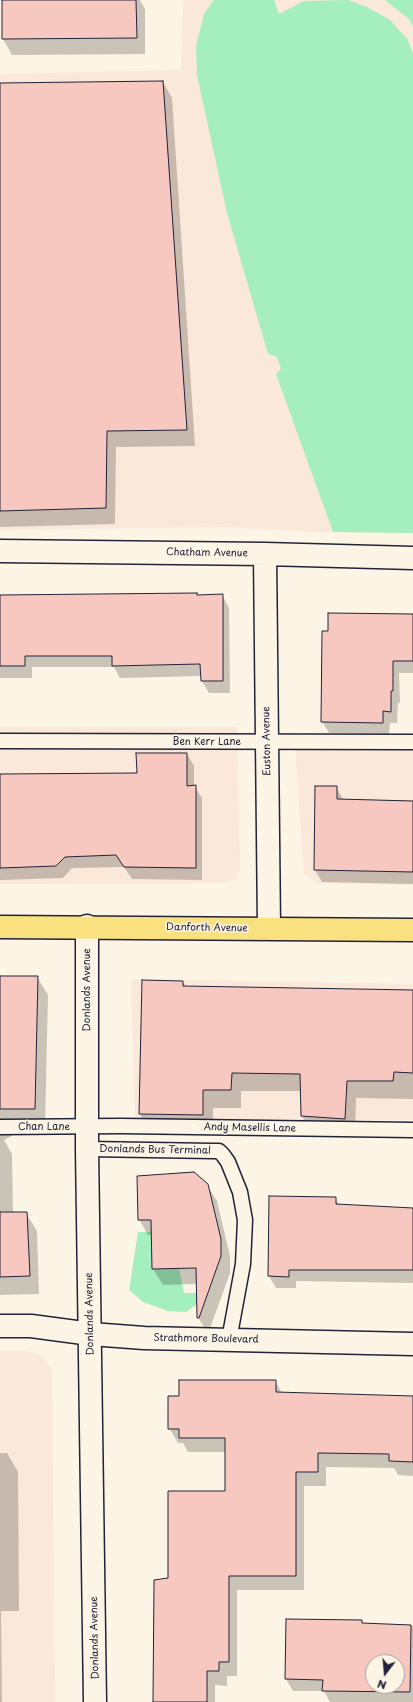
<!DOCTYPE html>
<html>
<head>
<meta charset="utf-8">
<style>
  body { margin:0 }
  #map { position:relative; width:413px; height:1702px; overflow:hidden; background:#fcf5e5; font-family:"Playpen Sans",sans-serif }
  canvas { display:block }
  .north { position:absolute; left:365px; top:1654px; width:40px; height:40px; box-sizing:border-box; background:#fcf5e5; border:1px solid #a5a1a1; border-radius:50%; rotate:196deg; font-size:11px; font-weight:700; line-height:16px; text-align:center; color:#22223b }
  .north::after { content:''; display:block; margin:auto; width:14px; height:18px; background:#22223b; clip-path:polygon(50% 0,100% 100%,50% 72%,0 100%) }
</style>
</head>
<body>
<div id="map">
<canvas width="413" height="1702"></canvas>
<div class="north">N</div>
</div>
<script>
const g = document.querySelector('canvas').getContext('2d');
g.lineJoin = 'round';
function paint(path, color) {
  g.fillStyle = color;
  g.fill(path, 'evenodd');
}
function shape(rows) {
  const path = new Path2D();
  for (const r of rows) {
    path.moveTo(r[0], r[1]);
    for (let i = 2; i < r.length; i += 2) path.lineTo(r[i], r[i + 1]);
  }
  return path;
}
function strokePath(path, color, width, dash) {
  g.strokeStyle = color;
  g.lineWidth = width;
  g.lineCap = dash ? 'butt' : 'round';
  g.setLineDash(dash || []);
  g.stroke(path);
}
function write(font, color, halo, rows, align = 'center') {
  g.font = font + ' "Playpen Sans",sans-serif';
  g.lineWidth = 3;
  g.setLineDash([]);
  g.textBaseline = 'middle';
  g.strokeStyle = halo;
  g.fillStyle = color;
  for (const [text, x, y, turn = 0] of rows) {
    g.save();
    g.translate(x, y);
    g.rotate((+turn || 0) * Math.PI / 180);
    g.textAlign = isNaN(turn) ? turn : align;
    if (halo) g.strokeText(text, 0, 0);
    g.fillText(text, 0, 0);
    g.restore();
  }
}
const built = shape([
  [183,0,413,0,413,533,319,532,224,527,0,530,0,74,181,70],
  [0,727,237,727,240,867,236,879,224,883,0,884],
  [295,746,413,746,413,885,318,883,304,874],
  [131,979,413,984,413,1120,135,1119],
  [0,1351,28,1351,42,1356,52,1370,55,1702,0,1702]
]);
const green = shape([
  [214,0,274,0,279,14,304,1,348,0,367,7,390,20,408,40,413,54,413,533,333,532,276,374,281,369,277,357,268,354,227,213,197,75,196,46,204,14],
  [385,0,413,0,413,27,409,19],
  [138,1232,151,1232,153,1269,179,1269,184,1293,208,1293,205,1298,186,1312,168,1311,143,1302,129,1290]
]);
const shadow = shape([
  [3,0,140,0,145,9,145,54,12,55,3,39],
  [163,82,172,98,195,446,116,447,115,524,0,527,0,84],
  [222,595,229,608,230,693,209,693,202,681,202,676,120,678,114,667,32,667,32,678,0,678,0,596],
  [413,615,413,673,399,673,400,703,398,703,397,723,390,723,389,734,329,733,322,721,329,632],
  [187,754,194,766,194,786,202,798,202,880,132,879,124,867,72,868,63,878,0,880,0,775,138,774],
  [316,787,336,787,343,799,413,801,413,884,322,882,315,870],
  [37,977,48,995,45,1127,12,1127,12,1136,4,1140,12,1154,13,1213,26,1213,37,1231,39,1294,0,1295,0,978],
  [183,982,186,987,413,991,413,1099,356,1098,355,1136,312,1134,302,1116,301,1091,241,1091,241,1108,213,1108,213,1132,150,1132,140,1114],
  [207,1185,217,1201,230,1256,230,1273,208,1334,198,1317,197,1284,163,1285,153,1269,152,1235,148,1235,139,1219],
  [270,1197,335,1198,340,1206,413,1209,413,1283,296,1281,296,1288,276,1288,269,1276],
  [275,1381,282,1393,413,1396,413,1476,398,1475,394,1468,326,1467,326,1486,304,1486,304,1590,237,1590,237,1676,227,1676,227,1686,215,1685,215,1702,154,1702,169,1579,226,1492,226,1452,188,1452,183,1443,178,1443,169,1428,180,1397],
  [0,1453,7,1453,18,1472,19,1611,1,1611,2,1702,0,1702],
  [361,1621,363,1624,413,1626,413,1702,330,1702,324,1691,293,1691,286,1679],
  [373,1662,397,1662,397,1686,373,1686]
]);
const building = shape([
  [2,0,136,0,137,38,2,39,2,0],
  [163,81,187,430,107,431,106,508,0,511,0,83,163,81],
  [197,593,197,595,223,594,223,681,201,681,200,664,112,666,112,656,25,656,25,666,0,666,0,595,197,593],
  [328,613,413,614,413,661,393,661,393,691,391,691,391,712,383,711,383,723,321,722,322,631,328,631,328,613],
  [136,753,187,753,187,786,196,785,196,868,124,867,116,855,65,857,56,866,0,868,0,774,137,773,136,753],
  [315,786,337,786,337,799,413,801,413,872,314,870,315,786],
  [0,976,38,976,35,1109,0,1109,0,976],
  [142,980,183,981,183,986,413,990,413,1073,394,1072,393,1081,347,1081,345,1119,301,1116,300,1074,232,1073,231,1090,203,1090,203,1115,139,1114,142,980],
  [194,1172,208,1184,221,1239,221,1256,199,1318,197,1318,196,1268,152,1269,151,1220,138,1220,137,1176,194,1172],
  [269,1196,336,1197,336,1204,413,1208,413,1270,289,1270,289,1277,268,1276,269,1196],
  [0,1212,27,1212,30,1276,0,1277,0,1212],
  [179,1380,276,1380,276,1392,413,1396,413,1462,389,1461,389,1454,318,1453,318,1472,296,1472,296,1576,229,1576,229,1662,219,1662,219,1671,207,1671,207,1702,153,1702,154,1580,168,1578,168,1491,225,1491,225,1438,179,1438,179,1429,168,1429,168,1396,179,1396,179,1380],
  [286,1619,362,1620,362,1623,411,1625,410,1692,322,1691,323,1680,285,1679,286,1619],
  [373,1662,397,1662,397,1686,373,1686,373,1662]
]);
const service = shape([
  [0,741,413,742],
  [0,1127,121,1126,413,1130],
  [87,1149,213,1151,219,1151,223,1155,228,1162,240,1192,245,1220,243,1264,229,1340]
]);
const minor = shape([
  [0,551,265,554,413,558],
  [265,554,269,928],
  [0,1326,31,1326,91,1334,144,1338,413,1344]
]);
const tertiary = shape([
  [87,926,87,1149,95,1702]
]);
const primary = shape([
  [0,927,413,930]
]);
const streetNames = [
  ["Chatham Avenue",207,553,1],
  ["Euston Avenue",267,741,-91],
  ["Ben Kerr Lane",207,742],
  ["Danforth Avenue",207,928,1],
  ["Donlands Avenue",87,990,-90],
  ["Chan Lane",44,1127],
  ["Andy Masellis Lane",250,1128,1],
  ["Donlands Bus Terminal",155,1150,1],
  ["Donlands Avenue",90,1314,-91],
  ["Strathmore Boulevard",206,1339,1],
  ["Donlands Avenue",95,1638,-91]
];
paint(built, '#fae8da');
paint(green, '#a5efbe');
paint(shadow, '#0003');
paint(building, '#f7c8bf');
strokePath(building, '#22223b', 1);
strokePath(service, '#22223b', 17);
strokePath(minor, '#22223b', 25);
strokePath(tertiary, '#22223b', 25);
strokePath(primary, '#22223b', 25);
strokePath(service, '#fcf5e5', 14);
strokePath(minor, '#fcf5e5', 22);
strokePath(tertiary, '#fcf5e5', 22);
strokePath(primary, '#fae180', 22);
write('10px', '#22223b', '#fcf5e5', streetNames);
</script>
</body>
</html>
